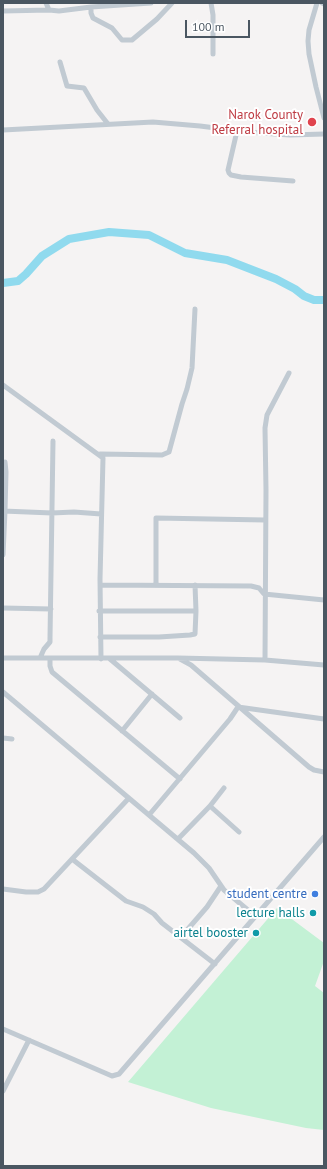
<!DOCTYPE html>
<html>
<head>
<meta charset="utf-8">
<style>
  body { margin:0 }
  #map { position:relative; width:327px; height:1169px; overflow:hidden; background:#f5f3f3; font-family:"PT Sans",sans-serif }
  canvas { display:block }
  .frame { position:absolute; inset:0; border:4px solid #4a5661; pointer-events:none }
  .scale { position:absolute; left:185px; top:20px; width:65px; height:18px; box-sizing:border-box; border:2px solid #4a5661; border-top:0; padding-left:5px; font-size:12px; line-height:14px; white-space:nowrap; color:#4a5661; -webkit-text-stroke:3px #fff; paint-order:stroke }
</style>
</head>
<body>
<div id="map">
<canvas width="327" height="1169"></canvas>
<div class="frame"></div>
<div class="scale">100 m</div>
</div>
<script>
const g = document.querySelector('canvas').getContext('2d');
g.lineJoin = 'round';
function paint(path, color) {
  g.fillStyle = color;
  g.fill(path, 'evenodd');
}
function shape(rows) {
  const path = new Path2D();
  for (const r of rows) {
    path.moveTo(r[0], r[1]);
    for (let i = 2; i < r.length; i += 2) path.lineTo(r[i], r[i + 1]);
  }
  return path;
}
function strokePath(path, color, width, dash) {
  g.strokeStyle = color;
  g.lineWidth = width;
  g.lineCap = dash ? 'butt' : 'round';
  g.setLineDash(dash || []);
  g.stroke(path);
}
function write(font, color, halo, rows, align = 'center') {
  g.font = font + ' "PT Sans",sans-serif';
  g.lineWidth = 4;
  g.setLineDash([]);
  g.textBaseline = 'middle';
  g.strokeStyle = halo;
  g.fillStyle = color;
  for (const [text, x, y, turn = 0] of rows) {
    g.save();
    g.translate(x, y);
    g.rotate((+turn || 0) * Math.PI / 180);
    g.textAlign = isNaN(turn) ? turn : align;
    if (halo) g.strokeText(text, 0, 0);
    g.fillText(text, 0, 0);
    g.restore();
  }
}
const green = shape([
  [277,908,324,943,324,961,315,986,324,993,324,1130,306,1128,211,1108,128,1082]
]);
const river = shape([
  [3,283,18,281,26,274,42,256,69,239,109,232,149,235,185,253,227,260,276,279,295,289,304,296,314,300,324,300]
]);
const street = shape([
  [46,3,49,10,59,11,91,7,151,3],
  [211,3,213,15,213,54],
  [317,3,309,30,308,41,309,54,316,87,324,118],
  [322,3,324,4],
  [91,7,91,13,93,18,112,28,122,40,132,40,157,19,172,3],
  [3,11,49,10],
  [60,62,67,86,84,88,97,110,108,124],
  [3,130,153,122,200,126,247,132,290,135,324,134],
  [237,131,228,170,229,173,231,175,241,177,293,181],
  [3,385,103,458,100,579,101,659],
  [100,454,162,455,169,452,182,404,187,389,192,368,195,309],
  [3,511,52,513,74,512,101,514],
  [3,555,5,511,6,472,5,462],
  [100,585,251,586,259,588,264,594,324,600],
  [156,585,156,518,265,520],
  [3,608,51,609],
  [99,611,196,611],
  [100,637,159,637,190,635,195,634,196,611,195,585],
  [3,658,178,658,265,660,324,665],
  [40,658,44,649,50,642,50,638,53,441],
  [50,658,50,666,52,672,180,779],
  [110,659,180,718],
  [180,659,191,665,309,767,314,770,324,772],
  [265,660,266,490,265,428,267,415,289,373],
  [3,692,194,853,209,868,224,890,255,916],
  [122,731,152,694],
  [3,738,12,739],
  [210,806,239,832],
  [149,815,230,719,238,707,324,719],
  [178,839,210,806,224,788],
  [72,859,126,901,143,907,154,914,162,923,215,964],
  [3,889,26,892,38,892,44,889,129,798],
  [181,937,207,907,221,886],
  [3,1029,112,1076,119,1074,324,837],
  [3,1091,29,1040]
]);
const markers = [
  [312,122,5,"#e0444e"],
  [315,894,4,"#3f7fe0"],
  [313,913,4,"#0f9aa8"],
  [256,933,4,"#0f9aa8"]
];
const healthNames = [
  ["Narok County",303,115],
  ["Referral hospital",303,130]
];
const shopNames = [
  ["student centre",307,894]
];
const cultureNames = [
  ["lecture halls",305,913],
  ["airtel booster",248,933]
];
paint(green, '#c3f1d5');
strokePath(river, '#90daee', 8);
strokePath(street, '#c1cad2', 5);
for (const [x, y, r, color] of markers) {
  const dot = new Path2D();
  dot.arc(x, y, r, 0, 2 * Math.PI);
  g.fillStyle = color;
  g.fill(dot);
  strokePath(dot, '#fff', 1.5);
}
write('13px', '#be3a42', '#fff', healthNames, 'right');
write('13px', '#366cbe', '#fff', shopNames, 'right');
write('13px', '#0d838f', '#fff', cultureNames, 'right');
</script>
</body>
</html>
